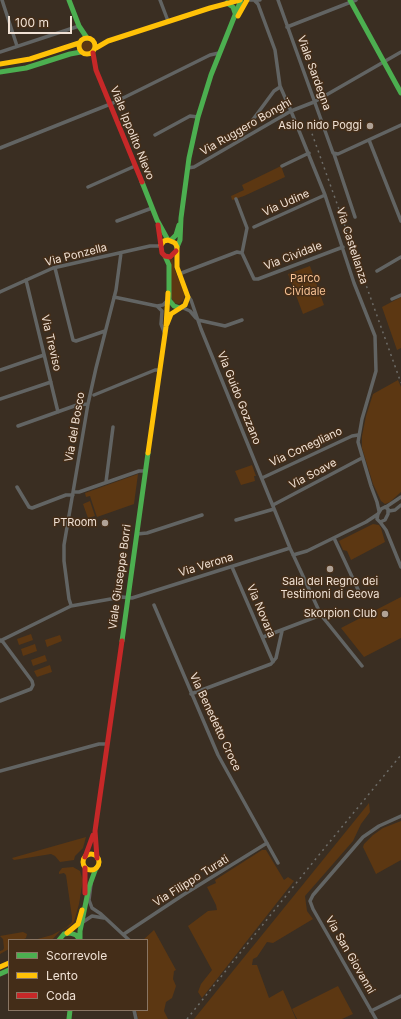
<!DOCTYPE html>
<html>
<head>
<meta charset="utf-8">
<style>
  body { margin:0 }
  #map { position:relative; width:401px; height:1019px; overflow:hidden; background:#3a2e22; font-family:Inter,sans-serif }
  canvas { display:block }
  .legend { position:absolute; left:8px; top:939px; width:140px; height:72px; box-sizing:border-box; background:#442d18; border:1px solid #897563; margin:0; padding:5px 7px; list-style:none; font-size:12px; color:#f0e1d4 }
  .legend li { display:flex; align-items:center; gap:8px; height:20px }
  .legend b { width:20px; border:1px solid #897563 }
  .scale { position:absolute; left:8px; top:16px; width:64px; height:18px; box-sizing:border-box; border:2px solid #f0e1d4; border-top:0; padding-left:5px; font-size:12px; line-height:14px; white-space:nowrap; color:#f0e1d4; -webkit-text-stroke:3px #442d18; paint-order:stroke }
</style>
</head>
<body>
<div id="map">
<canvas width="401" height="1019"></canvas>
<ul class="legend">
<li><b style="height:5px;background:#4caf50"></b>Scorrevole</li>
<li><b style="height:5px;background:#ffc107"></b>Lento</li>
<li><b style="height:5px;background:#c62828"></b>Coda</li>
</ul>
<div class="scale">100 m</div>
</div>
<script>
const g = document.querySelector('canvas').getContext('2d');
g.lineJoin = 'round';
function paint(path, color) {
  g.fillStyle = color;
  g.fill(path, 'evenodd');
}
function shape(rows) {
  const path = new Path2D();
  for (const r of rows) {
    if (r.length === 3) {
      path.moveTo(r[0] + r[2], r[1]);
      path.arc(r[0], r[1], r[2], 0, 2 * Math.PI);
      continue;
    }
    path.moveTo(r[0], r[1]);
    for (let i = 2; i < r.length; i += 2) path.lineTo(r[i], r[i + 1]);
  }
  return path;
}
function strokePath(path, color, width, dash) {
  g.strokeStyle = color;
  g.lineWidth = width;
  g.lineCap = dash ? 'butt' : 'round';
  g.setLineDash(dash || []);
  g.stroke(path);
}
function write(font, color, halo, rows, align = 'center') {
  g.font = font + ' Inter,sans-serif';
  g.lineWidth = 3;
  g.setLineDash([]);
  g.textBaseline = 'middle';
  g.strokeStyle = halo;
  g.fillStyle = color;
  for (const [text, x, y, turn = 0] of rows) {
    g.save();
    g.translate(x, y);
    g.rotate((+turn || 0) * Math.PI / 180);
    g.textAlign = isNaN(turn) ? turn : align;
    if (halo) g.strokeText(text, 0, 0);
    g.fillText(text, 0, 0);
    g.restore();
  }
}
const green = shape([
  [87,47,6],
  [281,166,285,177,244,196,232,200,231,196,244,190,242,185],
  [173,259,174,268,185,295,183,301,179,304,174,303,171,297,171,264,170,260],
  [310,266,324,305,303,314,288,274],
  [401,297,401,348,397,350,382,307],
  [398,380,401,387,401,492,390,502,385,504,381,501,373,484,362,448,362,436,366,416,373,394],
  [252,465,256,476,254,476,255,481,241,485,235,471],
  [138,474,134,504,97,517,90,496,86,497,85,493],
  [90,501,95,516,88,518,83,504],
  [373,524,379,525,381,528,385,542,351,560,347,551,343,550,339,541],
  [401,597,401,638,364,657,341,628],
  [31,634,33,640,19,645,17,639],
  [60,635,62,641,47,647,45,640],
  [35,644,37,651,23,656,21,649],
  [45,655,47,661,33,666,31,660],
  [50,665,52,672,37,677,34,671],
  [369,803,370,812,361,824,353,841,305,896,307,911,313,919,273,943,267,942,257,957,253,959,252,965,257,965,269,998,283,990,296,1019,194,1019],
  [401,821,401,860,376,874,363,847,364,844,373,835,383,828],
  [86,837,83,848,75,856,74,860,60,862,55,856,51,854,14,860,12,858],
  [262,850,266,850,284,880,288,877,294,881,202,998,198,992,201,984,212,970,188,926,208,911,217,910,216,905,207,887,216,883,215,880],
  [73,867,80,871,83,880,79,904,74,922,70,926,60,931,52,940,34,940,52,935,67,927,72,922,72,917,66,875,64,873,59,874,59,872,62,868],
  [154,930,176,970,174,971,173,979,176,986,172,998,166,1002,164,1011,168,1019,138,1019,136,1010,147,1010,147,940,143,940],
  [23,932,27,934,26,938,22,940,9,940,9,949,0,954,0,951,3,950,4,948,3,939,0,936],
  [338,986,353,1014,342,1019,297,1019,292,1009]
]);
const street = shape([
  [2,0,17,46],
  [160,0,168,21],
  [249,0,260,0],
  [278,0,333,153,338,154,401,125],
  [255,1,258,4,275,50,280,86,291,111,325,195,354,283,375,336,376,371,362,419,358,442,371,486,377,502,379,511],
  [287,27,356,0],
  [0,52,79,26],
  [155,135,190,116,198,117],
  [242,139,242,136,243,133,274,91,280,87],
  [369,140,401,221],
  [0,148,113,103,210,55,219,53],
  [334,154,355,217],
  [282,166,309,153],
  [188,168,194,167,291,111,314,102,401,52],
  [88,187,135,166],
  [236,199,247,228,242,253,254,279,258,279,343,247],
  [117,221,152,208],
  [254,227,325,195],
  [121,253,116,290,96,368,88,404,64,545,64,561,69,599,71,605,71,606,122,597,132,598,290,548],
  [55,268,73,340,76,341,105,331],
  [377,271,401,257],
  [179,274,237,252,242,253],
  [26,280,58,412],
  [0,292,53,268,150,246,160,246],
  [188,296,191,300,201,329,290,548,321,615,362,666],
  [114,297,157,306,163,305,167,301],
  [392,299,401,295],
  [157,306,162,311,161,324,165,334],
  [181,307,190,311,196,318],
  [198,320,225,326,242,320],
  [0,370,44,355],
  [94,395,155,370,160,370],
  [0,399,51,382],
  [18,426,77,405,88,404],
  [262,478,352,436,358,435],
  [106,482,113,427],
  [17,487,29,507,32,508,66,495,73,495],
  [73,492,79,492,139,471,145,471],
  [273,505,362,458],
  [385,507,388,509,388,514,385,520,380,522,377,519,378,514,381,509,385,507],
  [386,507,401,497],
  [389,511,395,510,401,505],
  [236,520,274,509],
  [380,522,386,530,401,567],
  [137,534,147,533,202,515],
  [334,538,361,596],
  [293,555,307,551,366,522,378,514],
  [232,567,273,662],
  [154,605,218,755,278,863],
  [263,637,321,615],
  [0,640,3,642,32,681,33,685,31,689,0,701],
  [0,641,71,606],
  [191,694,271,664,276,658,282,631],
  [0,771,99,744,107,744],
  [91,884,89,900,92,908,101,914,129,940],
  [83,922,92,916,104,918],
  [124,934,183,895,267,843],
  [134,1010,136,1019],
  [371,1011,401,996],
  [376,1019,313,909,310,901,313,895,363,837,379,826,401,816]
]);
const fast = shape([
  [69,0,79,26,87,38],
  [350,0,401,93],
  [227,3,233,7,236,16],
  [0,72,26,68,70,54,81,52],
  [142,182,157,220,168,240],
  [171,240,176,235,179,225],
  [177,247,180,240,181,218,189,158,198,117,211,75,241,0],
  [165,256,169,265,169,300,174,306,180,308],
  [122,641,148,453],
  [59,940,64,934,70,933,76,935,80,940],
  [80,940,80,931,89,887,96,868],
  [0,974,9,970],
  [69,1019,70,1010]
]);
const slow = shape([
  [238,16,247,0],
  [87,46,8],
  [96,48,108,41,210,8,240,0],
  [0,64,30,59,79,43],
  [161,245,164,241,168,240,175,243,177,247,177,267,188,297,185,305,171,314,167,324],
  [148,453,166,327,168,293],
  [91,862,8],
  [67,933,78,924,82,910],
  [0,967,9,963]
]);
const jam = shape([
  [93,53,96,70,142,182],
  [158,225,162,253,165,256,170,257,176,251],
  [85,857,93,835],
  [97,858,95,831,122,641],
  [85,868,85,893]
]);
const rail = shape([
  [310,128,401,383],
  [187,1019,314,861,401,755]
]);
const markers = [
  [370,126,4,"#b0a296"],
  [105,523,4,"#b0a296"],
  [330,569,4,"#b0a296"],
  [385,614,4,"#b0a296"]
];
const streetNames = [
  ["Viale Sardegna",314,73,70],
  ["Via Ruggero Bonghi",246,127,-30],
  ["Viale Ippolito Nievo",132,133,68],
  ["Via Udine",286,203,-24],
  ["Via Castellanza",352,246,72],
  ["Via Ponzella",76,255,-14],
  ["Via Cividale",293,256,-21],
  ["Via Treviso",51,343,77],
  ["Via Guido Gozzano",239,398,68],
  ["Via del Bosco",75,427,-80],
  ["Via Conegliano",306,447,-25],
  ["Via Soave",313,474,-28],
  ["Via Verona",206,565,-17],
  ["Viale Giuseppe Borri",120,577,-82],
  ["Via Novara",261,611,67],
  ["Via Benedetto Croce",215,722,65],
  ["Via Filippo Turati",191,881,-32],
  ["Via San Giovanni",350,955,60]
];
const poiNames = [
  ["Asilo nido Poggi",362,126],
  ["PTRoom",97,523],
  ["Sala del Regno dei",330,582,"center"],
  ["Testimoni di Geova",330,595,"center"],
  ["Skorpion Club",377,614]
];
const parkNames = [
  ["Parco",305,279],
  ["Cividale",305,292]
];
paint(green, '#5c3712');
strokePath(street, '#626463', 3.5);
strokePath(fast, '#4caf50', 5);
strokePath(slow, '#ffc107', 5);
strokePath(jam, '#c62828', 5);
strokePath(rail, '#6d6c68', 1.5, [2, 4]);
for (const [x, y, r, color] of markers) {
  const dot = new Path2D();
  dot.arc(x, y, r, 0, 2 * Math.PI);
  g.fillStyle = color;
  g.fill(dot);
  strokePath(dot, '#442d18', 1.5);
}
write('11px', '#f0e1d4', '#442d18', streetNames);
write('11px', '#f0e1d4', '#442d18', poiNames, 'right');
write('11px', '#f7c295', '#442d18', parkNames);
</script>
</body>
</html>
